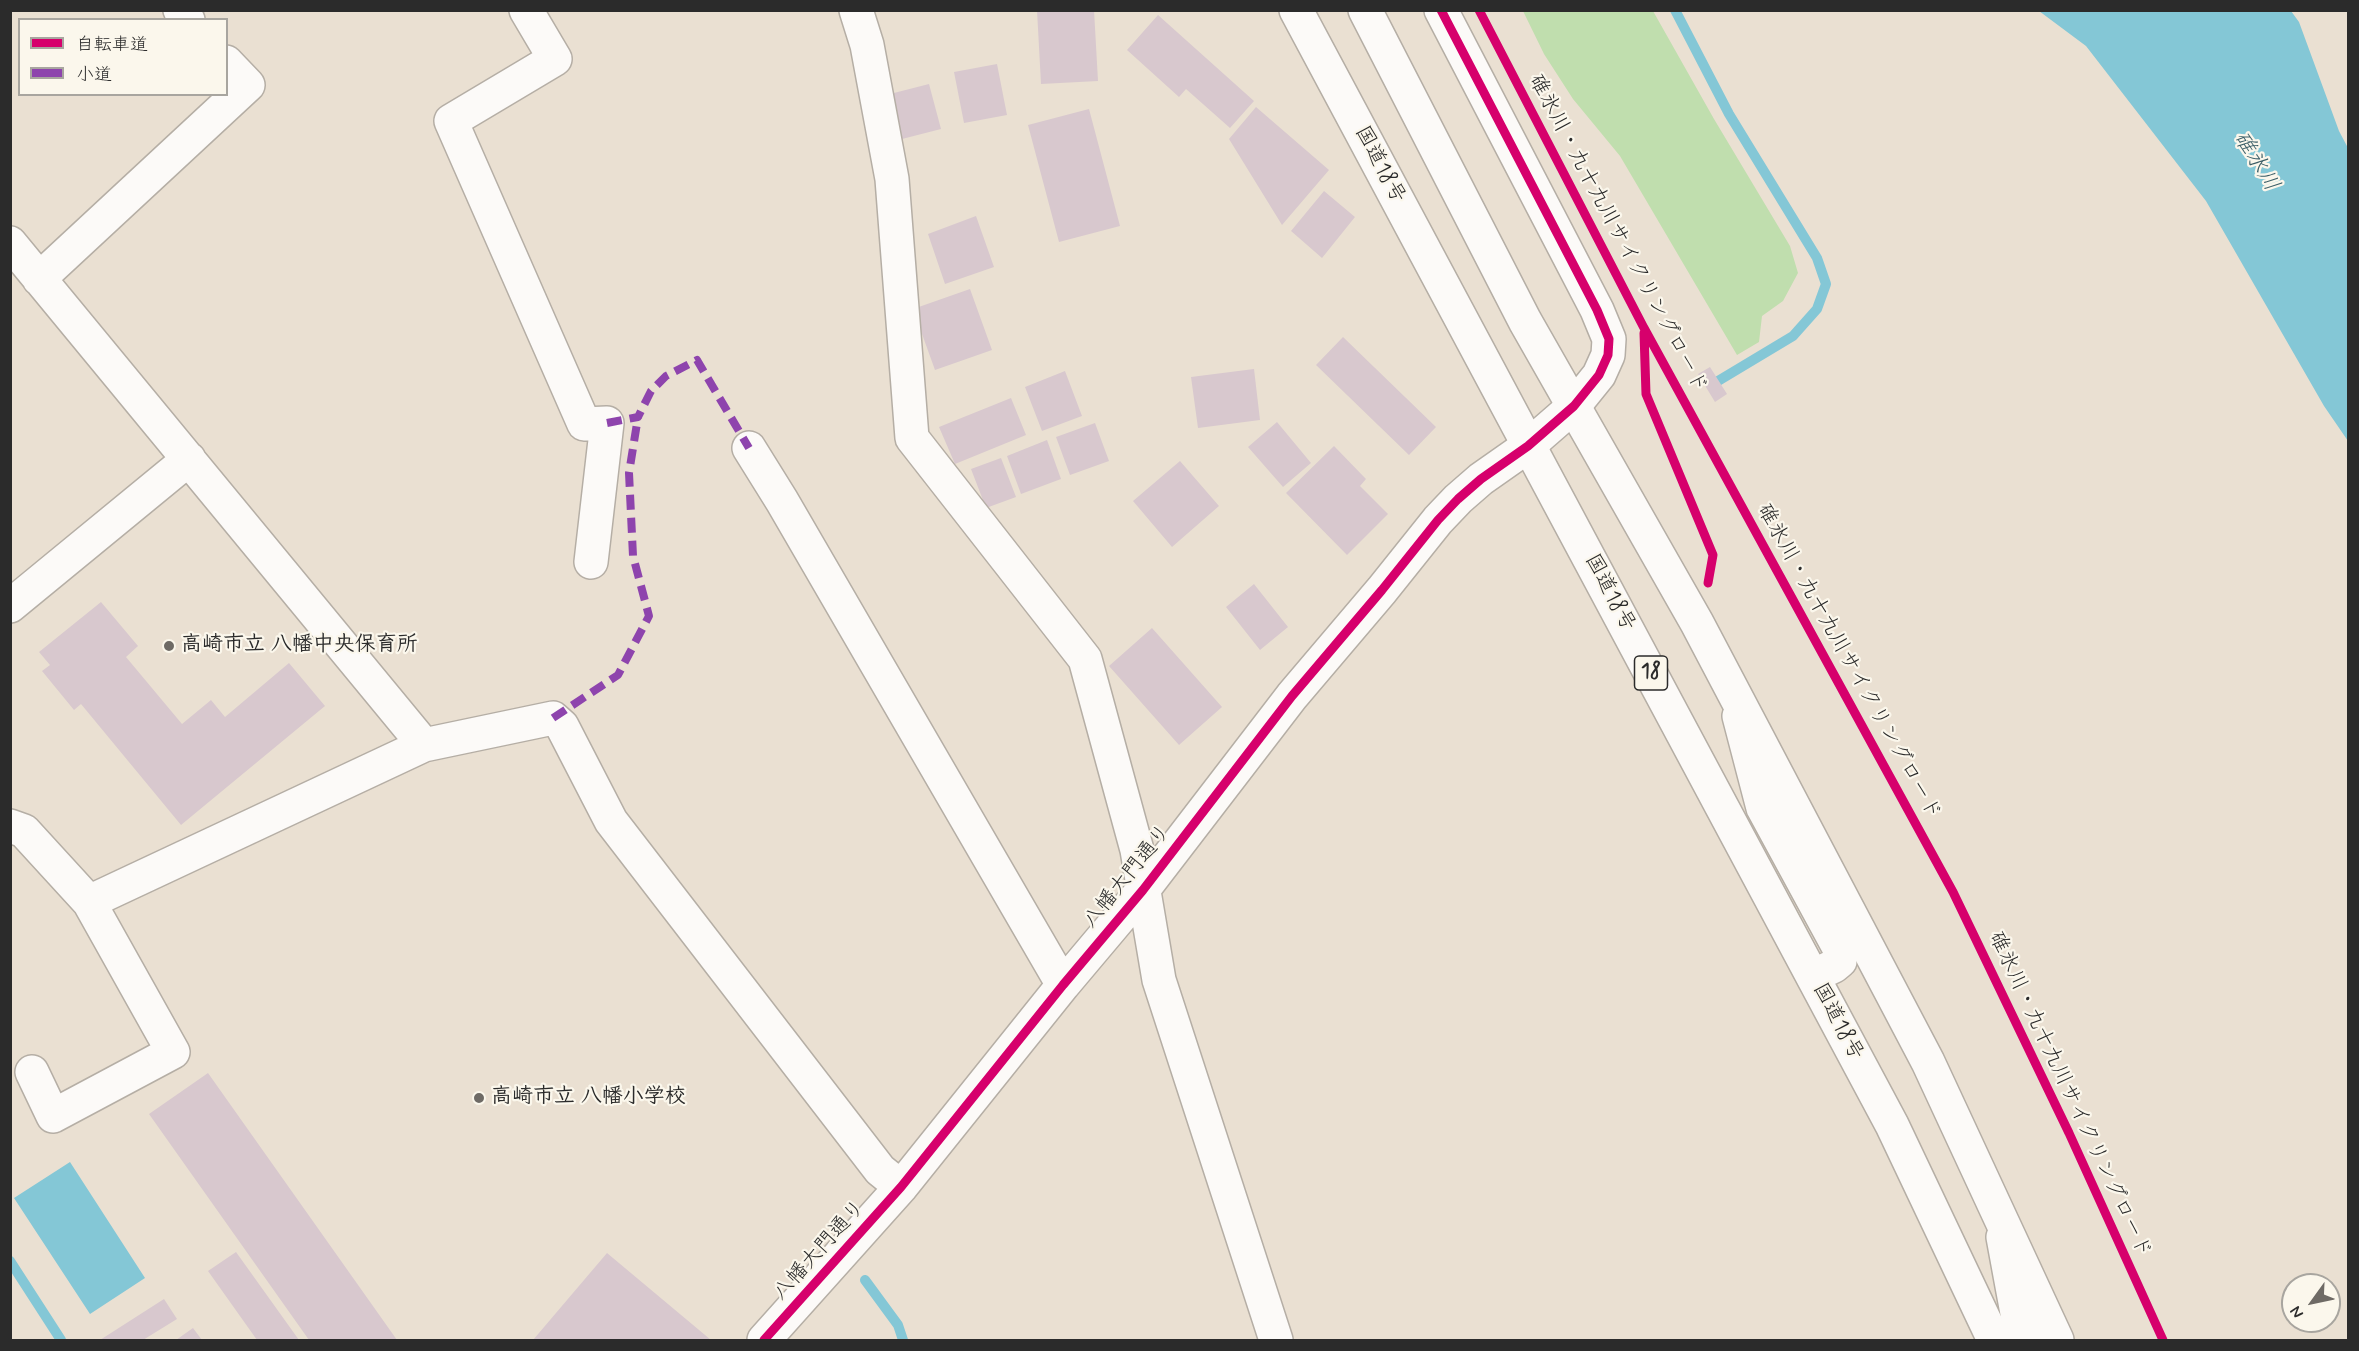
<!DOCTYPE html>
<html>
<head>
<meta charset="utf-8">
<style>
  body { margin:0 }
  #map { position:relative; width:2359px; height:1351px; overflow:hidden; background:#eae0d2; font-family:Mynerve,"Klee One",sans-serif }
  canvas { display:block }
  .frame { position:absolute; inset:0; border:12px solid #2b2b2b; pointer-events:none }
  .legend { position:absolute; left:18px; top:18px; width:210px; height:78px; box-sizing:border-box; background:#fbf7ec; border:2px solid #a8a59f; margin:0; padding:8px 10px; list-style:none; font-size:18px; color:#2b2b2b }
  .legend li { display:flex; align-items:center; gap:12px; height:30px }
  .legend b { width:30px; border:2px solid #a8a59f }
  .north { position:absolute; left:2281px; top:1273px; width:60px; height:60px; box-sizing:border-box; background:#fbf7ec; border:2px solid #a8a59f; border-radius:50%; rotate:237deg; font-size:16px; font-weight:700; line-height:24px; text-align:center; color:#2b2b2b }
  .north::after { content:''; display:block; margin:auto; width:21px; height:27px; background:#6e6a65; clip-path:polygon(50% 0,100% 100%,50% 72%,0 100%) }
</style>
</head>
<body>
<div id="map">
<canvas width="2359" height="1351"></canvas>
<div class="frame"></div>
<ul class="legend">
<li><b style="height:8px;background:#d6006c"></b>自転車道</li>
<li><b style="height:8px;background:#8e44ad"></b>小道</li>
</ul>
<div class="north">N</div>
</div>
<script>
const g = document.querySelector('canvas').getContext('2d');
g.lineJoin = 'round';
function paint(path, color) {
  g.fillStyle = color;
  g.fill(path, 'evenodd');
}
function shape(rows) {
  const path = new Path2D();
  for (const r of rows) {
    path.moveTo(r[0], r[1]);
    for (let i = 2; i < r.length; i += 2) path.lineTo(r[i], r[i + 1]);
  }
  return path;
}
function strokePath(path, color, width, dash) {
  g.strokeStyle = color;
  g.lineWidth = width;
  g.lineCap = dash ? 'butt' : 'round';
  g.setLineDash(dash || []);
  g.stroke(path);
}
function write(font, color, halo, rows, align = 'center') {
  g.font = font + ' Mynerve,"Klee One",sans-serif';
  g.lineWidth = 4.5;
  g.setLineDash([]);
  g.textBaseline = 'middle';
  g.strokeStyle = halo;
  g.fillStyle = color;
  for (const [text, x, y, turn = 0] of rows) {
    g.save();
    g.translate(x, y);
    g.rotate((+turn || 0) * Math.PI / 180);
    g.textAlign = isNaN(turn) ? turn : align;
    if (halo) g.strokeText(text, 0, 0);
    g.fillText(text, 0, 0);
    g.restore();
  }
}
const green = shape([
  [1523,11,1653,11,1714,119,1790,246,1798,273,1783,301,1762,316,1759,342,1737,355,1620,156,1573,99,1544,54]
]);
const water = shape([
  [2291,11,2299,22,2339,131,2348,148,2348,441,2324,406,2206,201,2086,46,2039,11],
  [70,1162,145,1278,90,1314,14,1198]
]);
const stream = shape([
  [1675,10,1729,114,1817,258,1826,284,1817,309,1793,336,1718,381],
  [10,1261,61,1340],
  [865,1280,898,1325,903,1340]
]);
const building = shape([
  [1037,10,1094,10,1098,81,1041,84],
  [1158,15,1254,101,1230,128,1186,89,1179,97,1127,50],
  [997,64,1007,115,964,123,954,72],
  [929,84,941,129,902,139,890,94],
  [1256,107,1329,170,1282,225,1229,139],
  [1089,109,1120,226,1059,242,1028,125],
  [1324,191,1355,217,1322,258,1291,231],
  [976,216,994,267,945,284,928,234],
  [970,289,992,350,935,370,913,309],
  [1343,337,1436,427,1409,455,1316,365],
  [1710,367,1727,394,1715,402,1698,374],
  [1254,369,1260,420,1198,428,1191,377],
  [1065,371,1082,416,1042,431,1025,387],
  [1011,398,1026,435,955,464,939,427],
  [1277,422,1311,463,1283,487,1248,447],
  [1095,423,1109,461,1070,475,1056,437],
  [1047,440,1061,479,1021,494,1007,456],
  [1334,446,1366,479,1360,486,1388,514,1347,555,1286,493],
  [1001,458,1016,497,986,508,971,469],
  [1180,461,1219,506,1172,547,1133,501],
  [1254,584,1288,627,1260,650,1226,607],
  [101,602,138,646,126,657,182,724,211,700,225,717,289,663,325,706,181,825,81,704,74,710,42,671,50,665,39,652],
  [1152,628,1222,707,1179,745,1109,666],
  [208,1073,397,1340,309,1340,149,1114],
  [236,1252,299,1340,257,1340,208,1271],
  [607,1253,711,1340,533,1340],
  [164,1299,177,1319,143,1340,100,1340],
  [193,1328,202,1340,176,1340]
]);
const minor = shape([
  [180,10,188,20],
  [526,10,555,59,451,121,584,424,607,423,591,562],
  [856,10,867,45,892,179,912,438,1085,659,1137,850,1159,980,1276,1340],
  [10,243,424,745],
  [39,279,248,85,226,62],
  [749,448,782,501,1063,985],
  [10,606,189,459],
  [1739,716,1763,808,1839,948,1840,961,1834,966,1813,976],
  [10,826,24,831,89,902,424,745,553,718,562,726,611,821,880,1170,901,1187],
  [32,1072,53,1116,173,1052,89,902],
  [2003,1237,2019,1324,2027,1340],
  [764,1340,901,1187,1063,985,1143,890,1292,696,1382,590,1438,520,1458,499,1481,479,1528,446,1574,406,1599,375,1608,355,1609,339,1597,310,1441,10]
]);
const highway = shape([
  [1296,10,1892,1125,1994,1340],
  [1365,10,1525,321,1697,623,1928,1062,2057,1340]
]);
const quiet = shape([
  [607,423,638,417,651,391,666,376,697,360,749,448],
  [553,718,618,675,649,616,633,556,629,473,638,417]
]);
const cycleway = shape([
  [1479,10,1644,328,1953,892,2069,1133,2163,1340],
  [1644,333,1646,394,1713,555,1708,583],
  [764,1340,901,1187,1063,985,1143,890,1292,696,1382,590,1438,520,1458,499,1481,479,1528,446,1574,406,1599,375,1608,355,1609,339,1597,310,1441,10]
]);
const markers = [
  [169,646,6,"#6e6a65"],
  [479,1098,6,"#6e6a65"]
];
const shields = [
  [1651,673,33]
];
const shieldNames = [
  ["18",1651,673]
];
const streetNames = [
  ["国道18号",1379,165,62],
  ["碓氷川・九十九川サイクリングロード",1617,234,62],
  ["国道18号",1609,593,62],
  ["碓氷川・九十九川サイクリングロード",1848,662,61],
  ["八幡大門通り",1128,877,-51],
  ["国道18号",1837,1022,62],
  ["碓氷川・九十九川サイクリングロード",2069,1095,65],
  ["八幡大門通り",820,1251,-48]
];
const poiNames = [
  ["高崎市立 八幡中央保育所",181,646],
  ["高崎市立 八幡小学校",491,1098]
];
const waterNames = [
  ["碓氷川",2255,162,58]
];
paint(green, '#c0deae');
paint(water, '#84c7d6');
strokePath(stream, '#84c7d6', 10);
paint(building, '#d8c8ce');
strokePath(minor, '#b5aea5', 36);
strokePath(highway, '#b5aea5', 36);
strokePath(minor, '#fcfaf8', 33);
strokePath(highway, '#fcfaf8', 33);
strokePath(quiet, '#8e44ad', 8, [15, 8]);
strokePath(cycleway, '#d6006c', 9);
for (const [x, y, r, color] of markers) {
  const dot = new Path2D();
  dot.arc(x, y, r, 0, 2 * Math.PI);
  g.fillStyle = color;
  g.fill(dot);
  strokePath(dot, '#fbf7ec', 2);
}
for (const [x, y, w] of shields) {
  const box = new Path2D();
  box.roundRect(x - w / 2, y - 17, w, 34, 4.5);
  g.fillStyle = '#fbf7ec';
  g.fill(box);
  strokePath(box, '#2b2b2b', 1.5);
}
write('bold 20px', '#2b2b2b', null, shieldNames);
write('21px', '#2b2b2b', '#fbf7ec', streetNames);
write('bold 21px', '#2b2b2b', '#fbf7ec', poiNames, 'left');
write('italic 22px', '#3b5e67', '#fbf7ec', waterNames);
</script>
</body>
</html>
